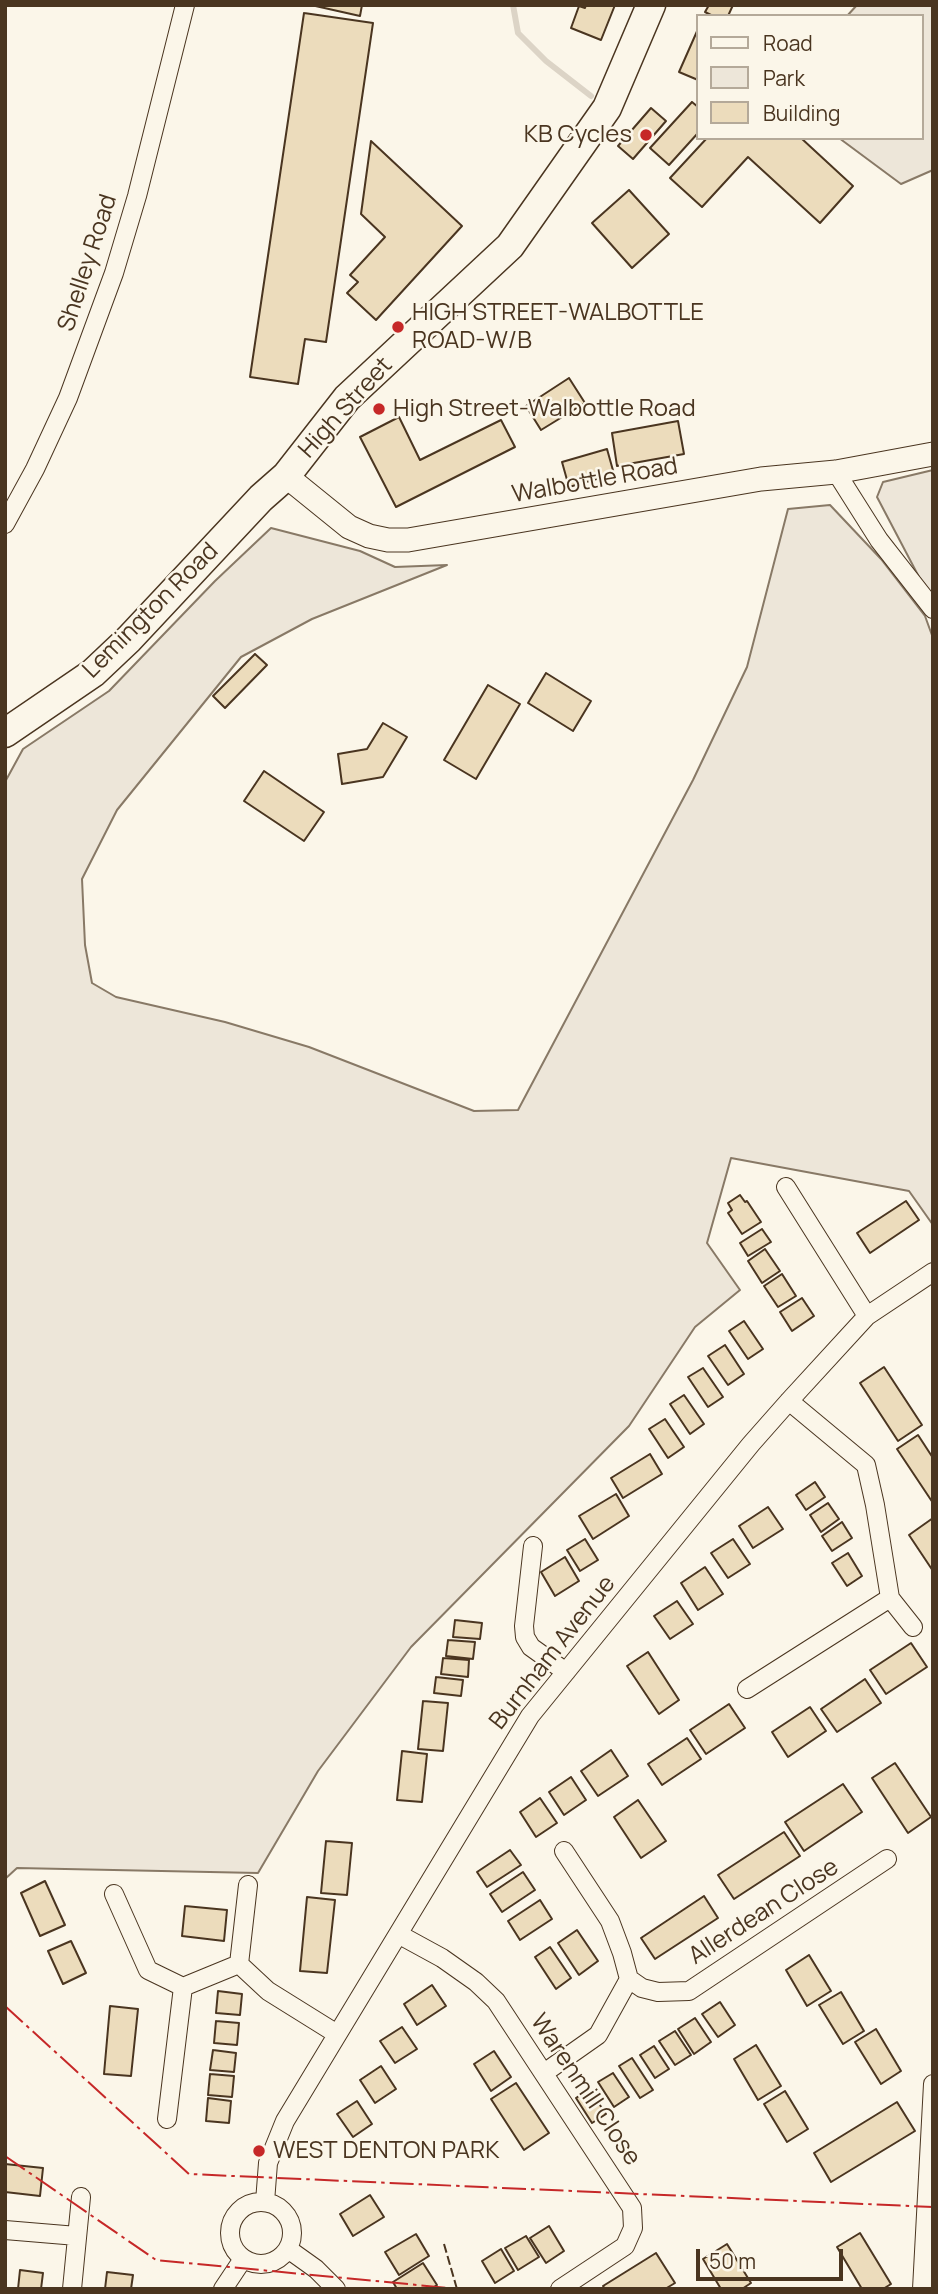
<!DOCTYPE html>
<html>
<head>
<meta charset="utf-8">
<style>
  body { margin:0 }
  #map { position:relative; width:938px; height:2294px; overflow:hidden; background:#fbf6e9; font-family:Manrope,sans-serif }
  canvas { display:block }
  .frame { position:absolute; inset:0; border:7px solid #4a3520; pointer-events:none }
  .legend { position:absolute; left:696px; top:14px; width:228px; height:126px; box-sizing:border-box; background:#fbf6e9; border:2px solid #b4a999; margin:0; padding:9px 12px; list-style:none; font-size:21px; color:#4a3520 }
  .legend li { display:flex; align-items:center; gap:14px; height:35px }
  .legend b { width:35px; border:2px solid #b4a999 }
  .scale { position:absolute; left:696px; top:2249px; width:147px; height:32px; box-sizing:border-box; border:4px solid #4a3520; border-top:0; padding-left:9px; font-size:21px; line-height:24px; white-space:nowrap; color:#4a3520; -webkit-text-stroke:5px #fbf6e9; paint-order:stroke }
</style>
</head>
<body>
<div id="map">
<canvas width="938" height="2294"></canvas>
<div class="frame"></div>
<ul class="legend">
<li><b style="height:9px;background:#fbf6e9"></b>Road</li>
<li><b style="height:19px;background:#ede6d9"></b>Park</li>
<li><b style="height:19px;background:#ecdcbc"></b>Building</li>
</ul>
<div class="scale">50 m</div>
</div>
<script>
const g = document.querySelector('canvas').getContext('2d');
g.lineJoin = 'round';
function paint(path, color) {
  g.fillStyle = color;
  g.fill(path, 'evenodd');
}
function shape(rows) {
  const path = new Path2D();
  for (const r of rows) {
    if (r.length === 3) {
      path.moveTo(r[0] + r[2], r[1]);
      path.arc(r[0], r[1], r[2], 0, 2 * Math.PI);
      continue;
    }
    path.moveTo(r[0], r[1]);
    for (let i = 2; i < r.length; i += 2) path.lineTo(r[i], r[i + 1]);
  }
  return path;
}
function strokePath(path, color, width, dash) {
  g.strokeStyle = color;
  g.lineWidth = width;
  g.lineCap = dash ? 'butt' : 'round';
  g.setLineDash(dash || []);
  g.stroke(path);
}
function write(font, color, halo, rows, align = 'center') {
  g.font = font + ' Manrope,sans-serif';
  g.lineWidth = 5;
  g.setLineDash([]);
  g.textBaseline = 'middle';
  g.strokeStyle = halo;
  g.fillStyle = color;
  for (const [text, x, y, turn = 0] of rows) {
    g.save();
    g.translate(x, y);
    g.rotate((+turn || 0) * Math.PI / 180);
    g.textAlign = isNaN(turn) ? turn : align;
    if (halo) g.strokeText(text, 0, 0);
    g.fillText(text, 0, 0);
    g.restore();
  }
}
const green = shape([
  [857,5,933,5,933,170,901,184,839,138,922,138,922,16,847,16,857,5],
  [933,470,933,595,919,577,877,497,883,482,933,470],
  [830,505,881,559,925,616,933,638,933,1225,909,1191,731,1158,707,1243,740,1290,695,1327,629,1426,411,1647,318,1771,258,1873,17,1868,5,1879,5,782,23,749,109,691,215,581,271,528,360,551,395,567,447,565,312,619,241,657,117,810,82,879,85,945,92,983,116,997,225,1022,309,1047,474,1111,518,1110,693,780,747,667,788,509,830,505]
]);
const stream = shape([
  [513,5,518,33,546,61,591,96]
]);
const building = shape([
  [311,5,362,5,360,16,311,5],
  [586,5,615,5,601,40,571,28,579,6,585,8,586,5],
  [709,5,733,5,728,16,713,16,705,12,709,5],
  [304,13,373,23,326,342,305,339,298,384,250,377,304,13],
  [698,29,698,80,679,72,698,29],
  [692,102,698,107,698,133,669,165,650,148,692,102],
  [651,108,666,121,633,159,618,146,651,108],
  [707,138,801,138,853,186,820,223,748,157,702,207,670,178,707,138],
  [371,141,462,226,376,320,347,293,358,282,350,275,385,237,361,214,371,141],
  [629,190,669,234,632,268,592,223,629,190],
  [569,378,585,403,541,430,526,406,569,378],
  [399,417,420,460,501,420,515,447,396,507,360,437,399,417],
  [678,421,684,454,617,466,612,433,678,421],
  [607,449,614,474,569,487,562,462,607,449],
  [255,654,267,665,225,708,213,696,255,654],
  [546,673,591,701,573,731,528,703,546,673],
  [488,685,520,704,476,779,444,760,488,685],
  [383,723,407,737,383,777,342,784,338,754,367,749,383,723],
  [264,771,324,812,304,841,244,801,264,771],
  [740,1195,745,1202,747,1201,761,1222,742,1234,728,1213,732,1210,728,1203,740,1195],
  [906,1201,919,1220,870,1253,857,1233,906,1201],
  [762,1229,771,1242,748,1256,740,1243,762,1229],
  [765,1249,780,1271,762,1283,748,1261,765,1249],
  [782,1274,796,1296,778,1307,764,1286,782,1274],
  [802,1298,814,1316,792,1331,780,1312,802,1298],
  [744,1321,763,1349,748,1359,729,1331,744,1321],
  [725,1345,744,1374,728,1385,708,1356,725,1345],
  [884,1367,922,1425,898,1441,860,1383,884,1367],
  [703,1368,723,1397,708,1407,688,1377,703,1368],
  [684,1395,704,1424,690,1434,670,1404,684,1395],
  [665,1419,684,1447,668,1458,649,1429,665,1419],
  [918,1435,933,1458,933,1503,897,1449,918,1435],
  [650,1454,662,1474,623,1498,611,1478,650,1454],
  [815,1482,825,1497,806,1510,796,1495,815,1482],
  [616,1494,629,1516,593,1539,579,1516,616,1494],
  [828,1503,839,1519,821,1532,810,1515,828,1503],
  [768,1507,783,1529,753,1548,739,1526,768,1507],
  [933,1518,933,1571,909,1535,933,1518],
  [842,1522,852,1538,832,1551,822,1536,842,1522],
  [585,1539,598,1560,580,1571,567,1550,585,1539],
  [733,1539,750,1564,728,1578,711,1553,733,1539],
  [848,1553,862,1576,847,1586,832,1563,848,1553],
  [565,1557,579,1581,555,1596,541,1572,565,1557],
  [705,1567,723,1594,698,1610,681,1583,705,1567],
  [677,1601,693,1624,670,1639,654,1616,677,1601],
  [455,1620,482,1623,480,1639,453,1637,455,1620],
  [448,1640,475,1642,473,1659,446,1656,448,1640],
  [911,1643,927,1667,886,1694,870,1670,911,1643],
  [648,1652,679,1700,659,1714,627,1666,648,1652],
  [443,1658,469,1660,468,1677,441,1674,443,1658],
  [436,1677,463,1680,461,1696,434,1693,436,1677],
  [865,1679,881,1703,837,1732,821,1709,865,1679],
  [423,1701,448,1703,443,1751,418,1749,423,1701],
  [729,1704,745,1728,706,1754,690,1730,729,1704],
  [810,1707,826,1731,788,1757,772,1732,810,1707],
  [687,1738,701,1759,662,1785,648,1764,687,1738],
  [611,1750,628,1776,598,1796,581,1771,611,1750],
  [402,1751,427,1754,422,1802,397,1800,402,1751],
  [895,1763,931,1817,908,1833,872,1778,895,1763],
  [571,1777,586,1800,564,1815,549,1792,571,1777],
  [843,1784,862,1812,804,1851,785,1822,843,1784],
  [540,1798,557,1823,536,1837,520,1812,540,1798],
  [638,1800,666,1841,641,1858,614,1817,638,1800],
  [784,1832,800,1856,734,1899,718,1875,784,1832],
  [326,1841,352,1843,347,1895,321,1893,326,1841],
  [510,1850,521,1865,487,1887,477,1872,510,1850],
  [523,1872,535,1890,502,1912,490,1894,523,1872],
  [45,1881,65,1925,40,1936,21,1893,45,1881],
  [704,1896,718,1918,655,1959,641,1938,704,1896],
  [307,1897,335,1900,327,1973,300,1971,307,1897],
  [540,1900,552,1919,520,1940,508,1921,540,1900],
  [185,1906,227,1910,224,1941,182,1936,185,1906],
  [577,1930,598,1961,579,1975,558,1943,577,1930],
  [71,1941,86,1973,63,1984,48,1951,71,1941],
  [550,1947,571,1978,556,1989,535,1957,550,1947],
  [809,1955,831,1991,807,2006,786,1970,809,1955],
  [432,1985,446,2006,417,2025,404,2004,432,1985],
  [218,1991,242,1994,240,2015,216,2013,218,1991],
  [841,1992,864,2031,843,2044,819,2005,841,1992],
  [720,2002,735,2025,718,2037,702,2014,720,2002],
  [110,2006,138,2009,131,2076,104,2074,110,2006],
  [695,2018,711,2042,694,2054,678,2029,695,2018],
  [216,2021,239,2023,237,2045,214,2043,216,2021],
  [402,2027,417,2049,395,2063,380,2041,402,2027],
  [876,2029,901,2071,881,2084,855,2042,876,2029],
  [675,2031,691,2055,675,2065,659,2041,675,2031],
  [756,2045,781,2086,758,2100,734,2059,756,2045],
  [654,2046,669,2069,655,2078,640,2055,654,2046],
  [213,2050,236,2053,234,2072,210,2070,213,2050],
  [494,2051,511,2077,491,2091,474,2064,494,2051],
  [632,2058,653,2090,640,2098,619,2066,632,2058],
  [381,2066,396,2089,375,2103,360,2080,381,2066],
  [613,2073,629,2097,614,2107,598,2082,613,2073],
  [210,2074,234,2076,232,2097,208,2095,210,2074],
  [516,2083,549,2133,524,2150,491,2099,516,2083],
  [589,2089,606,2114,592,2123,576,2098,589,2089],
  [785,2091,808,2129,787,2142,764,2104,785,2091],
  [208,2098,231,2101,229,2123,206,2121,208,2098],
  [357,2101,372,2124,353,2137,337,2114,357,2101],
  [897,2102,915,2131,831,2182,814,2153,897,2102],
  [5,2164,43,2168,40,2196,5,2192,5,2164],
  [370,2195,384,2217,353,2236,340,2214,370,2195],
  [549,2226,564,2251,546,2263,530,2238,549,2226],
  [860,2233,891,2284,883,2289,862,2289,837,2247,860,2233],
  [416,2234,429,2256,399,2275,385,2252,416,2234],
  [526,2236,539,2257,518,2270,505,2248,526,2236],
  [727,2244,751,2283,742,2289,721,2289,703,2259,727,2244],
  [501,2249,514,2271,495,2283,482,2261,501,2249],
  [656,2253,675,2283,665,2289,605,2289,603,2286,656,2253],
  [423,2263,437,2285,431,2289,397,2289,393,2282,423,2263],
  [20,2270,43,2273,41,2289,18,2289,20,2270],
  [107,2272,133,2275,131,2289,105,2289,107,2272]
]);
const minor = shape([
  [836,472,879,540,933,609],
  [5,524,35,469,68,398,114,273,137,196,185,5],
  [786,1187,867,1316],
  [533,1546,524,1626,525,1637,531,1647,566,1672],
  [890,1598,913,1627],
  [747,1689,890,1598,875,1505,866,1465,789,1401],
  [564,1851,610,1921,622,1953,629,1979],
  [114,1894,148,1970,183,1987],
  [398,1934,442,1958,476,1982,496,2001,632,2208,633,2228,625,2246,560,2289],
  [239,1964,268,1991,337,2034],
  [239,1964,248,1885],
  [544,2073,598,2035,629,1979,642,1988,658,1992,689,1991,887,1859],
  [167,2119,183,1987,239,1964],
  [261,2233,31],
  [265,2202,268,2163,285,2121,530,1716,751,1444,789,1401,867,1316,933,1272],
  [5,2230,77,2236],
  [288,2249,316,2269,336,2289],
  [72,2289,81,2197],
  [223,2289,243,2259],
  [922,2289,933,2084]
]);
const tertiary = shape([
  [286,476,349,527,369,536,388,540,408,540,761,479,836,472,933,454]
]);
const primary = shape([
  [5,733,93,673,129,639,261,498,286,476,347,398,510,246,607,108,651,5]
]);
const fence = shape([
  [154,5,155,6],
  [444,2244,457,2289]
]);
const power = shape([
  [5,2006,189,2174,933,2207],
  [5,2156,156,2260,459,2289]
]);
const markers = [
  [646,135,7,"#c62828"],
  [398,327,7,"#c62828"],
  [379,409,7,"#c62828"],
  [259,2151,7,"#c62828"]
];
const poiNames = [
  ["KB Cycles",632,135,"right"],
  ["HIGH STREET-WALBOTTLE",412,313],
  ["ROAD-W/B",412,341],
  ["High Street-Walbottle Road",393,409],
  ["WEST DENTON PARK",273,2151]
];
const streetNames = [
  ["Shelley Road",88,263,-72],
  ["High Street",346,408,-48],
  ["Walbottle Road",595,481,-10],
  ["Lemington Road",151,611,-45],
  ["Burnham Avenue",553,1653,-52],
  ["Allerdean Close",764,1912,-33],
  ["Warenmill Close",585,2090,56]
];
paint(green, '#ede6d9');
strokePath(green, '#887966', 2);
strokePath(stream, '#dcd4c6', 6);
paint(building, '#ecdcbc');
strokePath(building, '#4a3520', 2);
strokePath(minor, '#4a3520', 20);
strokePath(tertiary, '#4a3520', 25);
strokePath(primary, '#4a3520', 31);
strokePath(minor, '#fbf6e9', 18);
strokePath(tertiary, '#fbf6e9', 23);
strokePath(primary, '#fbf6e9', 28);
strokePath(fence, '#4a3520', 2, [9, 3.5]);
strokePath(power, '#c62828', 2, [24, 5, 3.5, 5]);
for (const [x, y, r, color] of markers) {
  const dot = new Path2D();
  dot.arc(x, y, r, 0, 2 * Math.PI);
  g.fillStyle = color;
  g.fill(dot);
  strokePath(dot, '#fbf6e9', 2.5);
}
write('24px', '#4a3520', '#fbf6e9', poiNames, 'left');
write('24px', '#4a3520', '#fbf6e9', streetNames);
</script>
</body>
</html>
